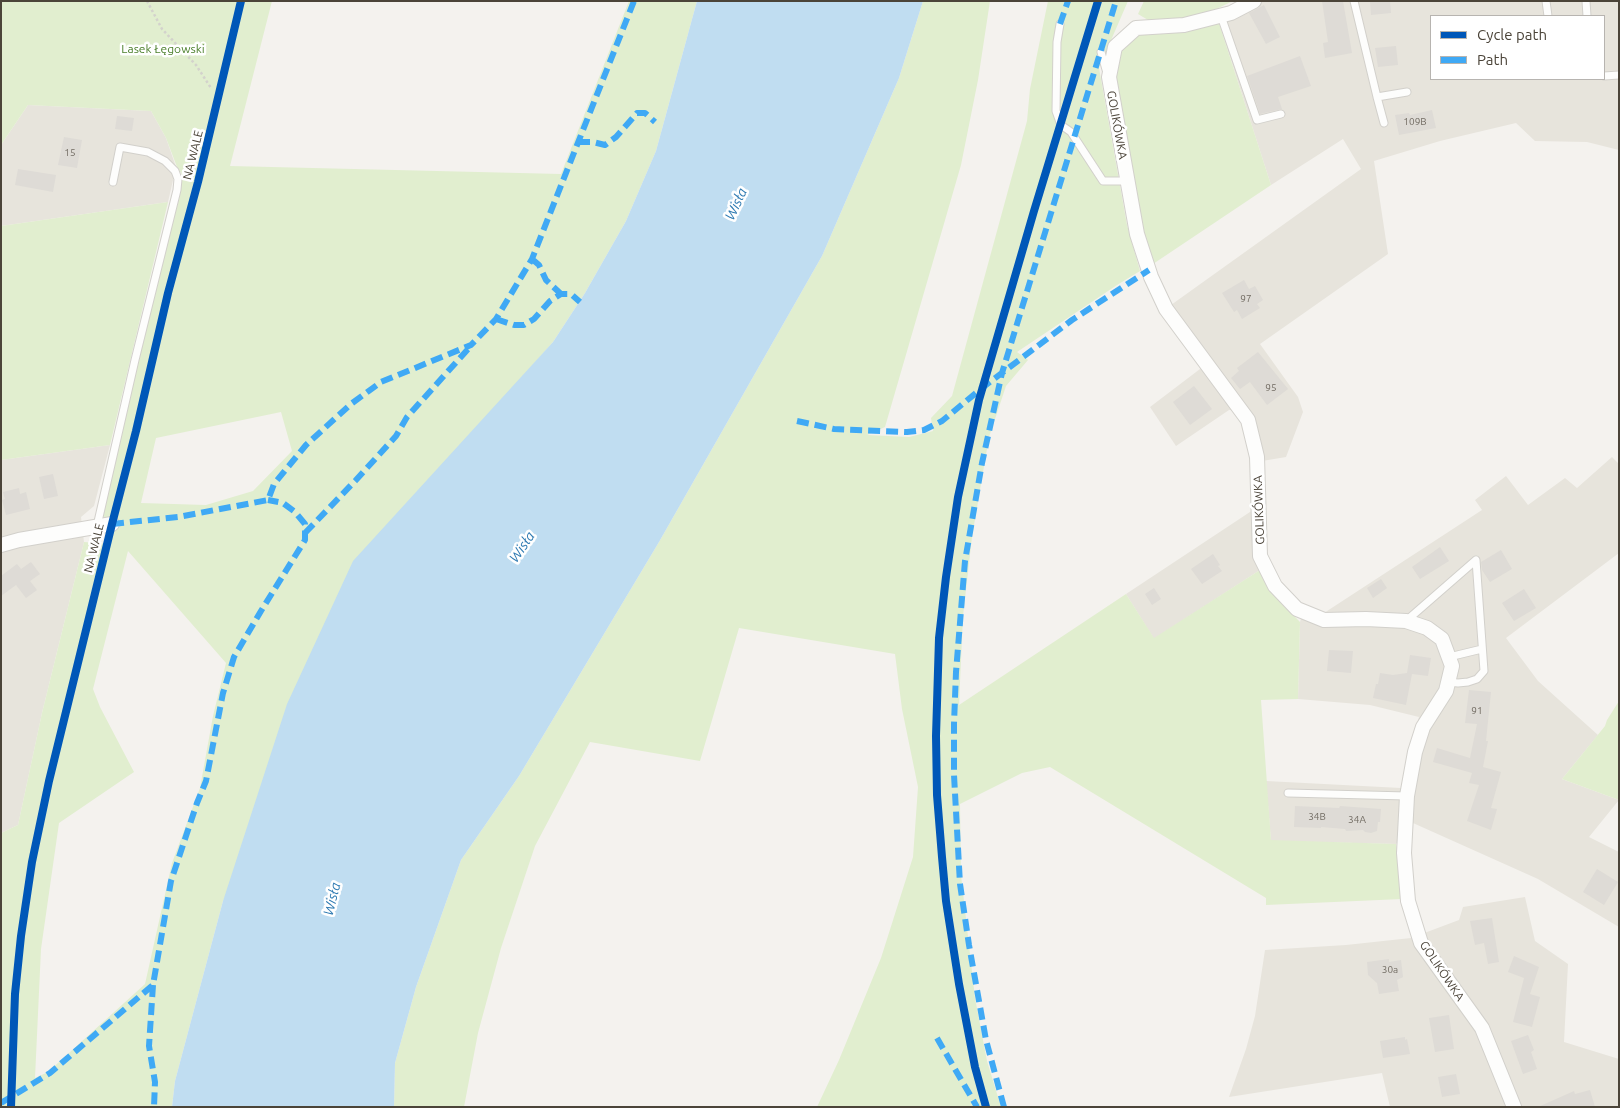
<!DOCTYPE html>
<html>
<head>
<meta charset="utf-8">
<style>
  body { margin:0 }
  #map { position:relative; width:1620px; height:1108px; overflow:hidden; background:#f4f2ee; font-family:Ubuntu,sans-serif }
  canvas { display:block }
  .frame { position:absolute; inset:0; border:2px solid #4b4439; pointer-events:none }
  .legend { position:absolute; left:1430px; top:15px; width:175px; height:65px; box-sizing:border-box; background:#fff; border:1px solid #b7b4b0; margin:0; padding:6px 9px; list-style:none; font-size:15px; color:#4b4439 }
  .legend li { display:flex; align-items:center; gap:10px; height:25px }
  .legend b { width:25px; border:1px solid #b7b4b0 }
</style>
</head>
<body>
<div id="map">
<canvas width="1620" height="1108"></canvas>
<div class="frame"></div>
<ul class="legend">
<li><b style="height:6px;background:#0057b8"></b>Cycle path</li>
<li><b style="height:6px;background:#3fa9f5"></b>Path</li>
</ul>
</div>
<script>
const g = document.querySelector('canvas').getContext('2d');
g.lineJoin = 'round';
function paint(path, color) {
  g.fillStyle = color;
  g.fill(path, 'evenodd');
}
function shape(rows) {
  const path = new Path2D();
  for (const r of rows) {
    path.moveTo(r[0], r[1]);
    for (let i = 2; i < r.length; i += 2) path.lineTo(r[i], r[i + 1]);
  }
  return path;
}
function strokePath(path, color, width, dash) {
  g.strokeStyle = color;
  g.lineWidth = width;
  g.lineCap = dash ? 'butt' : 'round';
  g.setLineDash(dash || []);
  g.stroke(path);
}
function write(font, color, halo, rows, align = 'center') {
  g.font = font + ' Ubuntu,sans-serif';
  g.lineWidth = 5;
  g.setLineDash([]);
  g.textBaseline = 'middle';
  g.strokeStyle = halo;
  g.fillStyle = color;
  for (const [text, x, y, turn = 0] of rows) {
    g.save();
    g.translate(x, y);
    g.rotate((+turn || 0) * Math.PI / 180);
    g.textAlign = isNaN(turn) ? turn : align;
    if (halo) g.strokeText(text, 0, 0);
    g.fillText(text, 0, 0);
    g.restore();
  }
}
const residential = shape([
  [1240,1,1619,1,1619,150,1587,142,1535,141,1516,123,1440,141,1374,161,1388,254,1260,344,1298,397,1303,412,1286,457,1262,461,1247,411,1229,410,1176,446,1150,407,1200,369,1196,342,1171,305,1361,169,1343,139,1271,185,1218,20],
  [1431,16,1604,16,1604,79,1431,79],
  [28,105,151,111,166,138,176,167,168,202,1,226,1,145],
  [110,445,94,506,81,517,84,542,42,713,18,825,1,833,1,460],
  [1612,457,1619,464,1619,553,1506,638,1538,681,1598,735,1562,779,1619,800,1589,837,1619,852,1619,927,1538,879,1413,823,1396,844,1271,841,1266,781,1401,788,1412,741,1419,717,1370,705,1298,699,1300,622,1305,605,1324,613,1482,510,1475,500,1506,476,1528,505,1565,478,1577,488],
  [1253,510,1260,570,1154,639,1126,594],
  [1525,897,1535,941,1568,964,1564,1042,1619,1059,1619,1107,1390,1107,1382,1073,1229,1097,1246,1049,1255,1016,1265,950,1346,945,1411,938,1459,920,1463,907]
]);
const green = shape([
  [1,1,272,1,230,166,561,174,629,1,697,1,656,151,626,221,585,293,553,342,520,380,223,901,175,1081,172,1107,1,1107,1,833,18,825,42,713,84,542,110,544,115,528,102,517,151,308,179,196,183,176,177,167,166,138,151,111,28,105,1,145],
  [281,412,292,451,253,491,206,505,141,503,156,438],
  [128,551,226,663,213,716,200,788,172,863,145,984,48,1072,35,1078,41,949,59,823,134,772,100,707,93,689],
  [923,1,990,1,978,80,961,165,885,427,867,435,909,437,933,431,931,418,952,396,1027,121,1030,89,1048,1,1128,1,1099,68,1127,225,1140,271,1117,285,1017,352,1028,360,1006,386,989,437,972,537,963,616,959,705,1126,594,1154,638,1260,570,1273,594,1300,622,1298,699,1261,700,1271,840,1396,844,1402,899,1266,905,1266,898,1050,767,1022,773,960,804,961,875,975,998,987,1061,1001,1107,817,1107,839,1060,881,958,913,857,918,787,902,709,895,654,739,628,700,761,590,742,535,846,501,948,478,1033,464,1107,394,1107,395,1063,416,987,461,860,519,776,659,542,822,256,899,78],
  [1144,1,1233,1,1210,12,1181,18,1148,20,1138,14],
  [1218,20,1271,185,1153,264,1143,233,1116,85,1115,68,1120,52,1137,35,1177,30],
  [168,202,110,445,1,460,1,226],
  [1619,701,1619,800,1562,779,1605,726,1607,720]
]);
const water = shape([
  [697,1,923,1,899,78,822,256,659,542,519,776,461,860,416,987,395,1063,394,1107,172,1107,175,1081,223,901,287,704,353,561,553,342,585,293,626,221,656,151]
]);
const building = shape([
  [1322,1,1343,1,1352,53,1325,58,1323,43,1328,42],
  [1370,1,1390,1,1391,13,1371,15],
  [1264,5,1280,37,1266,44,1249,13],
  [1396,46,1398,65,1378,67,1375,48],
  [1300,56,1311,86,1278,97,1282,109,1260,114,1247,76],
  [1432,110,1436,128,1399,135,1395,115,1409,113,1410,115],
  [117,116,134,118,132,131,115,129],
  [64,137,82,140,77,168,58,165],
  [18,169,56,175,53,192,15,185],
  [1244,280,1249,289,1255,286,1263,300,1257,304,1260,308,1242,319,1237,310,1234,312,1222,293],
  [1258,352,1288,389,1267,405,1250,382,1240,389,1231,378,1239,371,1237,368],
  [1194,386,1212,409,1190,425,1173,402],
  [53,474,58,496,44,499,39,477],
  [19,488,20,494,26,492,30,509,6,515,2,500,5,499,3,492],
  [1440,547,1449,561,1420,579,1412,567],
  [1501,550,1512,569,1490,582,1482,570,1481,562],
  [1213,554,1220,565,1218,566,1222,571,1202,584,1191,569],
  [31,562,40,574,30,581,37,590,26,598,16,585,1,596,1,576,17,564,21,569],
  [1381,579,1387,588,1373,598,1367,588],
  [1154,588,1161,599,1152,605,1145,594],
  [1524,589,1536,608,1514,621,1502,603],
  [1329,650,1353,651,1351,673,1327,671],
  [1410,655,1431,658,1428,676,1412,674,1406,705,1373,698,1376,684,1378,684,1380,673,1393,675,1407,673],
  [1469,690,1491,692,1486,741,1488,741,1483,767,1501,772,1491,808,1497,809,1491,830,1467,821,1479,785,1469,783,1472,773,1433,762,1437,748,1470,758,1477,724,1465,723],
  [1295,806,1339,808,1340,806,1381,809,1380,822,1378,822,1377,831,1371,833,1365,832,1363,830,1346,831,1345,829,1321,827,1321,828,1294,827],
  [1597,869,1618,882,1604,905,1583,892],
  [1492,918,1499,962,1488,964,1484,943,1475,945,1470,921],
  [1514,956,1539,967,1530,994,1540,997,1532,1027,1513,1022,1524,978,1508,972],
  [1389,959,1389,962,1401,960,1403,977,1397,980,1399,991,1379,994,1377,983,1368,975,1367,962],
  [1449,1015,1454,1049,1435,1052,1429,1018],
  [1528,1035,1534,1050,1531,1052,1537,1069,1523,1074,1511,1041],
  [1405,1037,1405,1040,1407,1039,1410,1054,1383,1058,1380,1041],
  [1456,1074,1460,1094,1442,1097,1438,1077],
  [1590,1090,1595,1107,1538,1107,1574,1091,1575,1094]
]);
const path = shape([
  [147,1,162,29,196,65,211,88]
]);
const service = shape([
  [1354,1,1377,97,1407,92],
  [1546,1,1548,16],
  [1586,1,1587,16],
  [1221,16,1257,120,1281,114],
  [1060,24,1057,42,1056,111,1061,125,1071,132,1103,181,1128,181],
  [1101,52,1107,73],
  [1604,76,1619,75],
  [1377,97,1384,123],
  [97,526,135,360,177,190,178,179,175,171,165,161,148,152,120,147,113,182],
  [1406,621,1476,560,1484,671,1477,679,1468,682,1458,683,1448,682],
  [1449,657,1482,649],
  [1288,793,1407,796]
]);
const minor = shape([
  [1254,1,1231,13,1184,25,1136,28,1115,47,1109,77,1137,234,1151,277,1166,309,1248,420,1257,457,1260,556,1275,586,1297,609,1324,620,1366,619,1406,621,1427,628,1442,639,1452,666,1446,691,1423,727,1415,752,1407,796,1404,853,1408,901,1421,943,1482,1028,1514,1107],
  [1,545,19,540,112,524]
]);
const quiet = shape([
  [1060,24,1068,1],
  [578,142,593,142,605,145,616,137,637,113,645,113,655,122],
  [532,259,539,265,546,280,561,294],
  [496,319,514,325,524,325,534,319,550,301,561,294,571,294,580,302],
  [797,421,834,429,907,432,924,430,942,421,982,388,1072,320,1149,270],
  [112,524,178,517,268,500,274,484,306,445,351,404,381,382,471,345,496,319,532,259,634,1],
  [305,533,356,480,396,436,407,417,469,348],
  [153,985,149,1046,155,1082,154,1107],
  [937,1038,977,1107],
  [1,1103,50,1073,153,985,171,881,197,803,206,781,223,693,234,657,261,611,305,540,305,524,295,512,283,503,268,500],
  [1004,1107,986,1040,969,945,960,884,954,775,954,724,956,672,965,561,982,463,1002,373,1116,1]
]);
const cycleway = shape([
  [11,1107,15,994,21,936,32,862,49,781,112,524,136,431,168,293,198,182,241,1],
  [986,1107,975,1067,959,984,946,901,942,857,937,795,936,736,939,638,946,577,958,497,979,400,1034,211,1098,1]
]);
const numberNames = [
  ["109B",1415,122],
  ["15",70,153],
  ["97",1246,299],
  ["95",1271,388],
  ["91",1477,711],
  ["34B",1317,817],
  ["34A",1357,820],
  ["30a",1390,970]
];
const parkNames = [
  ["Lasek Łęgowski",163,49]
];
const streetNames = [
  ["GOLIKÓWKA",1117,125,80],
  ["NA WALE",193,155,-76],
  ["GOLIKÓWKA",1259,510,-92],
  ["NA WALE",94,548,-76],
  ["GOLIKÓWKA",1442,971,56]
];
const waterNames = [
  ["Wisła",736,204,-65],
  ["Wisła",522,547,-56],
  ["Wisła",332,899,-76]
];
paint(residential, '#e7e4dc');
paint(green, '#e1eecf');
paint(water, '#c0ddf1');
paint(building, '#dedbd6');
strokePath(service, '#d2d0cb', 9);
strokePath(minor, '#d2d0cb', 16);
strokePath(path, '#d3d2cc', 2.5, [2.5, 2.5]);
strokePath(service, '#fdfdfc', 7);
strokePath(minor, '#fdfdfc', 14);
strokePath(quiet, '#3fa9f5', 6, [12, 6]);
strokePath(cycleway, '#0057b8', 8);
write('10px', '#706a61', null, numberNames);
write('12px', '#4a7f2a', '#fff', parkNames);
write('12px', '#4b4439', '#fff', streetNames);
write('italic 14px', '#2e7ab2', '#fff', waterNames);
</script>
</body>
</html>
